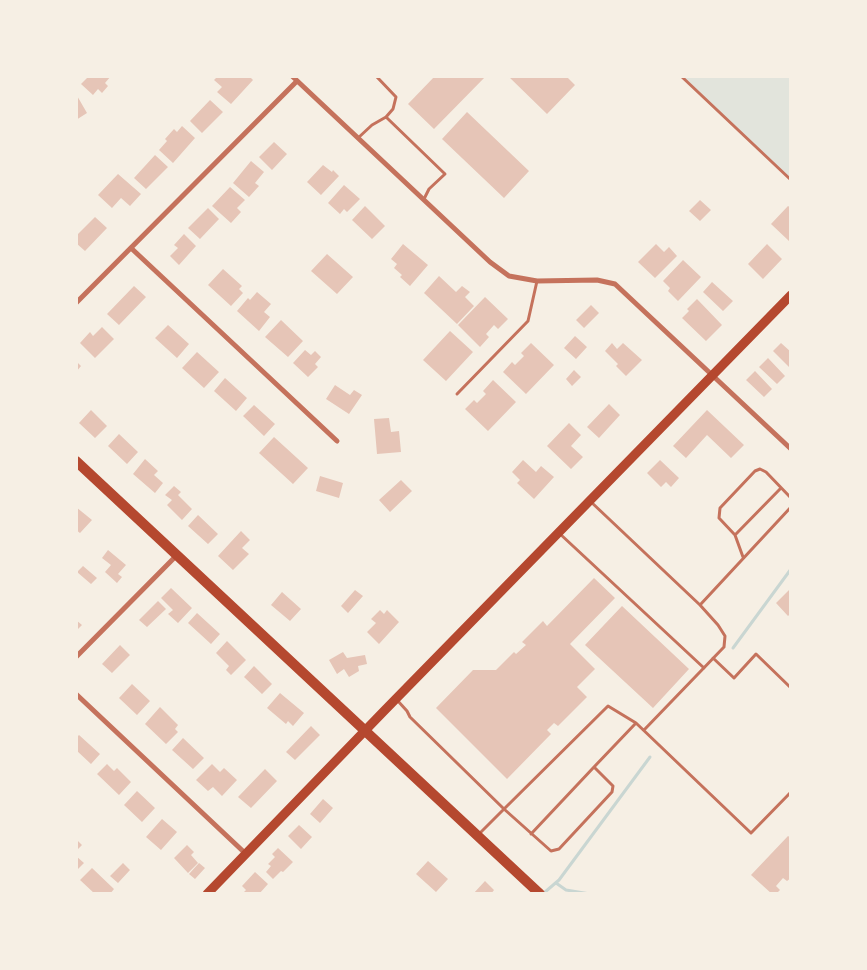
<!DOCTYPE html>
<html>
<head>
<meta charset="utf-8">
<style>
  body { margin:0 }
  #map { position:relative; width:867px; height:970px; overflow:hidden; background:#f6efe4; font-family:Roboto,sans-serif }
  canvas { display:block }
  .frame { position:absolute; inset:0; border:78px solid #f6efe4; pointer-events:none }
</style>
</head>
<body>
<div id="map">
<canvas width="867" height="970"></canvas>
<div class="frame"></div>
</div>
<script>
const g = document.querySelector('canvas').getContext('2d');
g.lineJoin = 'round';
function paint(path, color) {
  g.fillStyle = color;
  g.fill(path, 'evenodd');
}
function shape(rows) {
  const path = new Path2D();
  for (const r of rows) {
    path.moveTo(r[0], r[1]);
    for (let i = 2; i < r.length; i += 2) path.lineTo(r[i], r[i + 1]);
  }
  return path;
}
function strokePath(path, color, width, dash) {
  g.strokeStyle = color;
  g.lineWidth = width;
  g.lineCap = dash ? 'butt' : 'round';
  g.setLineDash(dash || []);
  g.stroke(path);
}
const green = shape([
  [682,76,791,76,791,181]
]);
const stream = shape([
  [733,648,791,569],
  [556,883,566,890,590,894],
  [545,892,559,880,650,757]
]);
const building = shape([
  [89,76,111,76,105,83,108,86,102,93,98,89,93,95,81,84],
  [218,76,249,76,253,80,231,104,217,92,222,87,214,80],
  [435,76,486,76,434,129,408,104],
  [508,76,566,76,575,85,547,114],
  [76,94,87,113,76,120],
  [210,100,223,112,202,133,190,121],
  [467,112,529,171,504,198,442,139],
  [182,126,195,138,173,163,159,150,167,141,165,139,174,129,177,132],
  [274,142,287,154,272,170,259,157],
  [155,155,168,167,146,189,134,178],
  [251,161,264,172,255,183,259,186,249,197,233,183],
  [323,165,332,172,333,170,339,176,321,195,307,182],
  [118,174,141,194,130,206,121,198,112,208,98,195],
  [344,185,360,199,347,212,344,209,340,214,328,203],
  [230,187,245,200,237,208,241,212,231,223,212,206],
  [700,200,711,210,700,221,689,211],
  [365,206,385,226,372,239,352,220],
  [788,206,791,208,789,241,771,224],
  [208,208,219,219,200,239,188,228],
  [95,217,107,228,85,251,76,243,76,236],
  [184,234,196,246,179,265,170,256,178,248,174,245],
  [403,244,428,265,410,286,400,277,402,275,394,268,397,264,391,259],
  [656,244,664,252,669,247,677,256,655,278,638,262],
  [767,244,782,259,763,279,748,264],
  [327,254,353,277,337,294,311,271],
  [683,260,701,277,678,301,668,291,670,288,663,281],
  [223,269,242,286,239,289,243,293,231,306,208,285],
  [439,276,456,292,462,286,470,292,465,297,474,306,457,324,424,293],
  [712,282,733,301,723,311,703,292],
  [134,286,146,297,119,325,107,314],
  [257,292,271,304,264,312,270,317,259,331,237,311,248,298,250,300],
  [485,297,508,319,498,329,494,325,486,334,489,337,480,347,458,325],
  [697,299,722,325,706,341,682,318,689,311,687,309],
  [591,305,599,313,584,328,576,320],
  [281,320,303,341,288,357,265,337],
  [168,325,189,344,177,358,155,338],
  [102,327,114,339,95,358,80,343,90,332,93,336],
  [450,331,473,352,446,381,423,360],
  [575,336,587,347,576,359,564,348],
  [531,343,554,365,526,394,503,372,512,362,515,365,524,356,521,353],
  [612,343,617,349,623,343,642,360,626,376,616,366,618,364,605,351],
  [781,343,791,352,791,369,773,351],
  [305,350,311,355,315,351,321,357,315,364,318,367,308,377,293,363],
  [197,352,219,372,204,388,182,368],
  [768,358,785,376,777,384,759,367],
  [76,361,81,366,76,372],
  [574,370,581,377,572,386,566,379],
  [755,371,772,389,764,397,746,380],
  [225,378,247,398,236,411,214,391],
  [493,380,516,402,488,431,465,409,474,400,477,403,486,394,483,391],
  [335,385,350,395,354,390,362,395,349,414,326,399],
  [609,404,620,415,599,438,587,427],
  [254,405,275,424,264,436,243,416],
  [91,410,107,426,95,438,79,423],
  [707,410,744,445,731,458,707,435,686,458,673,446],
  [389,418,391,432,399,431,401,452,377,454,374,419],
  [569,423,581,435,571,446,583,457,571,469,547,446],
  [119,434,138,452,127,464,108,446],
  [274,437,308,468,293,484,259,453],
  [145,459,158,471,154,475,163,483,155,493,133,474],
  [523,460,536,472,541,466,554,477,534,499,517,483,520,480,512,472],
  [660,460,679,478,671,487,666,482,661,487,647,473],
  [320,476,343,483,339,498,316,491],
  [401,480,412,491,390,512,379,500],
  [174,486,181,492,178,495,192,509,182,520,167,505,172,500,165,495],
  [76,507,92,520,80,533,76,530],
  [198,515,218,534,208,544,188,526],
  [241,531,250,540,242,548,249,554,233,570,218,556],
  [108,550,126,565,118,574,122,577,117,583,105,572,111,565,102,558],
  [83,566,97,578,91,584,77,572],
  [594,578,615,598,570,644,595,669,577,687,587,697,558,726,554,723,547,730,551,734,507,779,436,708,473,670,496,670,514,652,516,654,526,645,522,642,543,621,547,626],
  [171,588,192,608,178,623,168,614,173,610,161,598],
  [791,588,791,613,788,616,776,603],
  [355,590,363,596,348,613,341,606],
  [282,592,301,609,290,621,271,605],
  [158,601,166,609,147,627,139,620],
  [622,606,689,669,653,708,585,645],
  [380,610,384,614,387,610,399,622,379,644,367,632,376,623,371,619],
  [197,613,220,634,211,644,188,623],
  [76,620,82,625,78,629,76,627],
  [227,641,246,660,231,675,226,670,229,666,216,653],
  [120,645,130,655,112,673,102,664],
  [343,652,347,658,365,655,367,664,358,666,359,671,349,677,344,669,337,674,329,660],
  [254,666,272,684,262,694,244,677],
  [132,684,150,701,137,715,119,698],
  [280,693,304,713,293,726,288,721,286,724,267,708],
  [160,707,178,725,175,729,178,732,166,744,145,724],
  [311,726,320,735,295,760,286,752],
  [79,735,100,754,91,764,76,750,76,738],
  [183,738,204,758,193,769,172,750],
  [107,764,114,771,117,768,131,782,119,795,97,774],
  [212,764,220,772,224,768,237,780,222,796,213,787,208,791,196,780],
  [265,769,277,781,251,808,238,797],
  [137,791,155,808,142,822,124,805],
  [323,799,333,808,320,823,310,814],
  [162,819,177,832,161,850,146,837],
  [299,825,312,837,301,849,288,836],
  [788,836,791,838,791,878,787,881,783,878,776,886,780,890,776,894,772,894,751,875],
  [76,839,82,845,76,851],
  [187,845,194,852,191,855,198,863,188,873,174,858],
  [278,848,293,862,283,872,281,871,273,879,266,872,271,866,268,864,275,857,272,854],
  [76,856,84,863,76,871],
  [428,861,448,879,436,892,416,874],
  [123,863,130,870,118,883,110,876],
  [199,863,205,868,195,879,189,874],
  [92,868,114,889,110,894,95,894,80,880],
  [255,872,268,884,259,894,242,894,246,890,242,886],
  [485,881,494,890,491,894,473,894]
]);
const service = shape([
  [681,76,791,180],
  [386,117,445,174,429,189,424,199],
  [358,138,372,125,386,117,393,109,396,97,376,76],
  [457,394,528,321,537,281],
  [590,501,700,605,718,625,725,636,724,647,644,730],
  [559,533,704,668],
  [735,535,781,488],
  [743,557,735,535,719,518,720,508,755,471,760,469,766,472,791,498],
  [700,605,791,507],
  [713,658,734,678,756,654,791,688],
  [397,700,407,711,410,717,504,809,478,835],
  [636,723,608,706,504,809,551,851,559,849,612,792,613,786,594,767,636,723,751,833,791,792],
  [531,834,594,767]
]);
const minor = shape([
  [292,76,490,262,509,276,537,281,597,280,615,284,791,449],
  [131,248,337,441],
  [76,303,297,81],
  [76,657,177,555],
  [76,694,246,854]
]);
const secondary = shape([
  [207,894,384,711,791,295]
]);
const primary = shape([
  [76,461,540,894]
]);
paint(green, '#e2e4dc');
strokePath(stream, '#c9d6d2', 3);
paint(building, '#e6c5b7');
strokePath(service, '#c5725c', 3);
strokePath(minor, '#c5725c', 5);
strokePath(secondary, '#b5482f', 9);
strokePath(primary, '#b5482f', 10);
</script>
</body>
</html>
